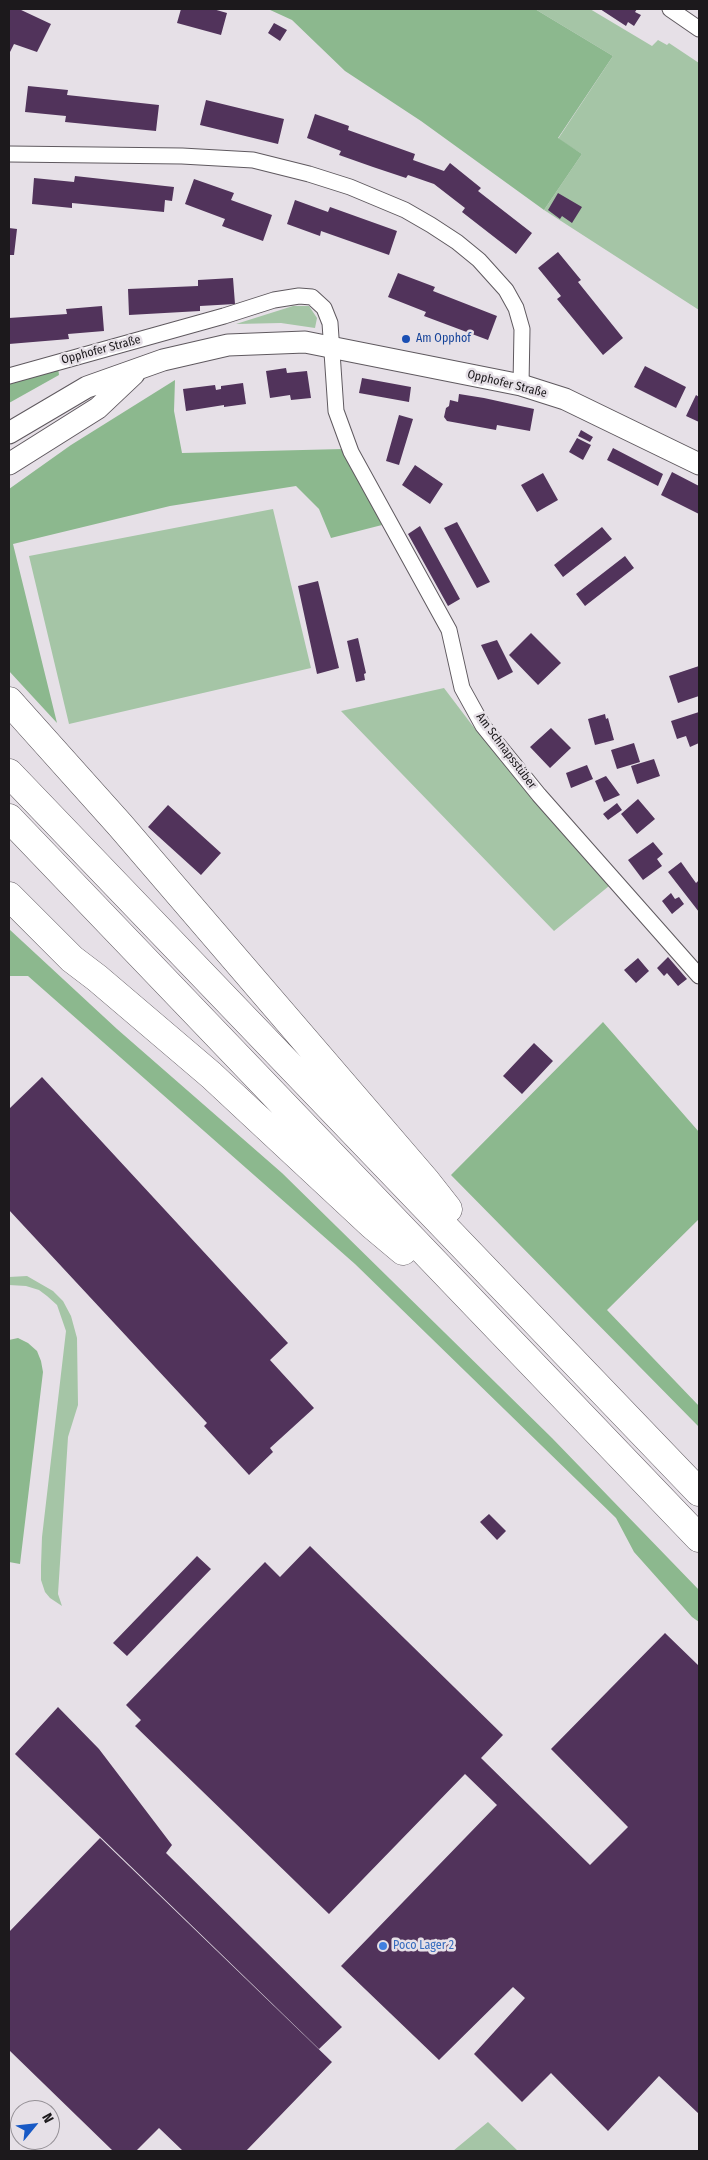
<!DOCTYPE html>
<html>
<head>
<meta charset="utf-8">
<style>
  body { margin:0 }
  #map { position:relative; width:708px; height:2160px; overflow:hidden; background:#e6e0e7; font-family:"Fira Sans Condensed",sans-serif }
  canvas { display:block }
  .frame { position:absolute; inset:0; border:10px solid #1c191c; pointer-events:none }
  .north { position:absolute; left:10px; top:2100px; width:50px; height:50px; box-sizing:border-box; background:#e6e0e7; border:1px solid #959096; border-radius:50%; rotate:62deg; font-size:14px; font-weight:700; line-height:20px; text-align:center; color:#1c191c }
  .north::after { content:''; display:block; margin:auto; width:18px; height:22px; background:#1859c5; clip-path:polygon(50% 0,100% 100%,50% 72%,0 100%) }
</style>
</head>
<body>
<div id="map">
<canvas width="708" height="2160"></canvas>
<div class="frame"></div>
<div class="north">N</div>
</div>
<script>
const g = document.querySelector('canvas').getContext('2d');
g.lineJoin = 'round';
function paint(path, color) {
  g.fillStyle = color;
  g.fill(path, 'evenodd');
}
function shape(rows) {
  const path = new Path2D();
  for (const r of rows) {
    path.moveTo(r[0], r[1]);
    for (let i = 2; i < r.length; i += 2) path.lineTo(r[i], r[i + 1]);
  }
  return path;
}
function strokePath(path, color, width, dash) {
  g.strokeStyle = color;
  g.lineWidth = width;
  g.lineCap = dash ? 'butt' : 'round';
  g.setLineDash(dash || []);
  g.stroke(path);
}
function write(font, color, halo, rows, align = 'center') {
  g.font = font + ' "Fira Sans Condensed",sans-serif';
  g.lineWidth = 5;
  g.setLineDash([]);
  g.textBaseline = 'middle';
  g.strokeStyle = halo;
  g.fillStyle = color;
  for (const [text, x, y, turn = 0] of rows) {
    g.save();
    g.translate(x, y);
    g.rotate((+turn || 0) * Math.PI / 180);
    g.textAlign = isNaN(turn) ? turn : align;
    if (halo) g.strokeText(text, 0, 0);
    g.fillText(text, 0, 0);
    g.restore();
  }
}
const green = shape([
  [535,9,590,9,652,46,658,40,667,45,669,43,699,63,699,310,544,210,582,154,558,139,613,56],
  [293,306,309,306,317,318,315,328,281,323,236,324],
  [273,509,311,668,69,724,29,556],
  [444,688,472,725,609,886,554,931,341,711],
  [27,1276,53,1291,63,1301,71,1316,77,1338,78,1405,68,1437,58,1594,62,1606,50,1598,45,1592,41,1580,41,1566,42,1537,66,1331,57,1305,47,1296,39,1290,26,1286,9,1285,9,1277],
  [488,2122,518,2151,453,2151]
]);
const forest = shape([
  [268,9,535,9,613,56,558,138,582,154,544,210,421,121,345,71,292,20],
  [58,367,59,375,9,403,9,380],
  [175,380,174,411,182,453,343,449,382,525,331,538,319,509,296,486,170,506,13,544,57,723,9,671,9,489,71,445],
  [9,929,117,1029,282,1173,552,1438,699,1590,699,1622,692,1617,634,1552,616,1518,355,1264,28,976,9,976],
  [603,1022,699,1132,699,1219,607,1310,699,1406,699,1427,451,1175],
  [18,1338,28,1343,37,1351,41,1361,43,1372,20,1564,9,1562,9,1340]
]);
const building = shape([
  [9,9,19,9,51,24,37,52,14,44,9,54],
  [181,9,213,9,227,13,221,35,177,23],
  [600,9,637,9,635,12,641,15,634,26,628,22,626,26],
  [274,23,287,30,280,41,268,33],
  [28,86,68,90,67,95,159,105,156,131,65,122,66,116,25,112],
  [206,100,284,119,278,144,200,125],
  [315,114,349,126,348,130,415,154,413,160,444,171,450,163,481,188,478,191,532,233,516,254,462,212,465,208,434,184,408,175,406,178,373,167,339,155,341,151,307,138],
  [75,176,174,187,172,201,165,200,164,212,72,203,72,208,32,204,34,178,74,182],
  [194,179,234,193,231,200,272,215,263,241,222,226,225,219,185,204],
  [558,193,582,207,572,223,562,216,560,219,548,210],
  [295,200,328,212,330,207,397,231,389,255,321,231,320,236,287,224],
  [9,228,17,229,14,255,9,255],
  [558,252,581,280,578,282,623,338,603,355,557,299,561,296,538,268],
  [398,273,435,287,433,291,497,316,488,340,424,316,426,312,388,297],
  [233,278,235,304,200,306,200,311,129,315,128,289,198,286,198,280],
  [102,306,104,331,68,334,69,339,9,344,9,318,67,314,66,309],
  [645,366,686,387,676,408,634,387],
  [286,368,287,373,307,371,311,398,291,400,290,395,270,398,266,371],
  [362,378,411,387,409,402,359,393],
  [243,383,246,404,224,407,224,405,186,411,183,389,215,385,216,390,221,389,221,386],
  [459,394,484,398,534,409,530,431,497,425,496,430,447,421,444,417,446,408,449,406,450,400,458,402],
  [696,395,699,397,699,422,686,416],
  [399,415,413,419,399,465,386,461],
  [581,430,593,437,590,442,578,436],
  [577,438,591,445,583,460,569,452],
  [613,448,663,474,658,486,607,460],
  [415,465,443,484,430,504,402,485],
  [672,472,699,486,699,514,661,495],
  [543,473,558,500,537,512,521,485],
  [457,522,490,582,477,588,444,528],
  [420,526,460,599,448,606,408,534],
  [602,527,612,539,563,577,554,565],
  [625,556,634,568,585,606,576,594],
  [318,581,339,668,317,674,298,586],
  [531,633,561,663,538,685,509,655],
  [358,638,366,673,364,674,365,680,356,682,347,641],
  [497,640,513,672,498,680,481,645],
  [699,666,699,696,678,703,669,676],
  [699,712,699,743,690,747,686,736,677,739,671,721],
  [605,714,606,719,608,718,614,740,595,745,588,719],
  [551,728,571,748,550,768,530,747],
  [634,743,640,762,617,769,611,750],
  [654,759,660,776,637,784,631,766],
  [587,765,593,779,571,788,566,773],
  [606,776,620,795,604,802,595,781],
  [638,799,655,819,637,834,621,814],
  [617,803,622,810,608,820,603,814],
  [168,805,221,853,201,875,148,827],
  [653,842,663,854,657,859,662,866,643,880,628,860],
  [681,862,696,883,699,880,699,912,668,872],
  [671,893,675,899,679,897,684,904,672,914,662,901],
  [668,957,687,979,678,986,667,973,664,976,657,968],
  [638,958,649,971,636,983,624,970],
  [534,1043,553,1061,522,1094,503,1076],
  [42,1077,288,1343,270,1360,314,1408,270,1448,273,1452,249,1475,204,1426,207,1423,9,1210,9,1109],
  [489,1514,506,1531,497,1540,480,1522],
  [310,1546,503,1735,481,1758,590,1865,628,1827,551,1749,665,1633,699,1666,699,2114,659,2076,608,2131,551,2073,522,2102,474,2054,525,1998,513,1987,439,2060,341,1966,497,1805,465,1774,329,1914,135,1726,141,1720,126,1705,265,1562,280,1577],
  [197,1556,211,1569,127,1656,113,1643],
  [58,1707,99,1749,172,1845,166,1853,342,2027,319,2049,15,1754],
  [100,1838,332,2062,246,2151,183,2151,159,2128,136,2151,113,2151,9,2050,9,1932]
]);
const street = shape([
  [670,9,699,29],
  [9,154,182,156,253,160,309,174,350,187,405,210,431,225,457,242,479,260,506,290,516,308,522,329,521,385],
  [9,376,224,316,274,300,299,296,312,297,324,308,330,323,336,411,351,452,449,630,462,688,483,726,539,795,699,976]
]);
const secondary = shape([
  [9,433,87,387,163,360,228,345,305,342,521,385,565,399,699,464],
  [9,464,98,408,134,374]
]);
const highway = shape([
  [9,701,120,825,426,1181,448,1209],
  [9,773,699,1492],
  [9,818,699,1538],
  [9,896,72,959,97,978,211,1075,372,1225,403,1251]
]);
const markers = [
  [406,339,5,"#1a4fb4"],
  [383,1946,5,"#3f7fe0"]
];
const transitNames = [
  ["Am Opphof",416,339]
];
const streetNames = [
  ["Opphofer Straße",101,350,-15],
  ["Opphofer Straße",507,384,14],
  ["Am Schnapsstüber",506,751,53]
];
const shopNames = [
  ["Poco Lager 2",393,1946]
];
paint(green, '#a5c5a6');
paint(forest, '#8cb88e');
paint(building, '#51335b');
strokePath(street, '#5f595f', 17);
strokePath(secondary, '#5f595f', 23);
strokePath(highway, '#5f595f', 29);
strokePath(street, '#fff', 15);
strokePath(secondary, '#fff', 21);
strokePath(highway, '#fff', 28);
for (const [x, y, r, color] of markers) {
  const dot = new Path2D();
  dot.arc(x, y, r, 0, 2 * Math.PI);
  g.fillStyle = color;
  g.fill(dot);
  strokePath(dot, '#e6e0e7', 2);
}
write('12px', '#164399', '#e6e0e7', transitNames, 'left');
write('12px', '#1c191c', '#e6e0e7', streetNames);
write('12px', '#366cbe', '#e6e0e7', shopNames, 'left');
</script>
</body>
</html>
